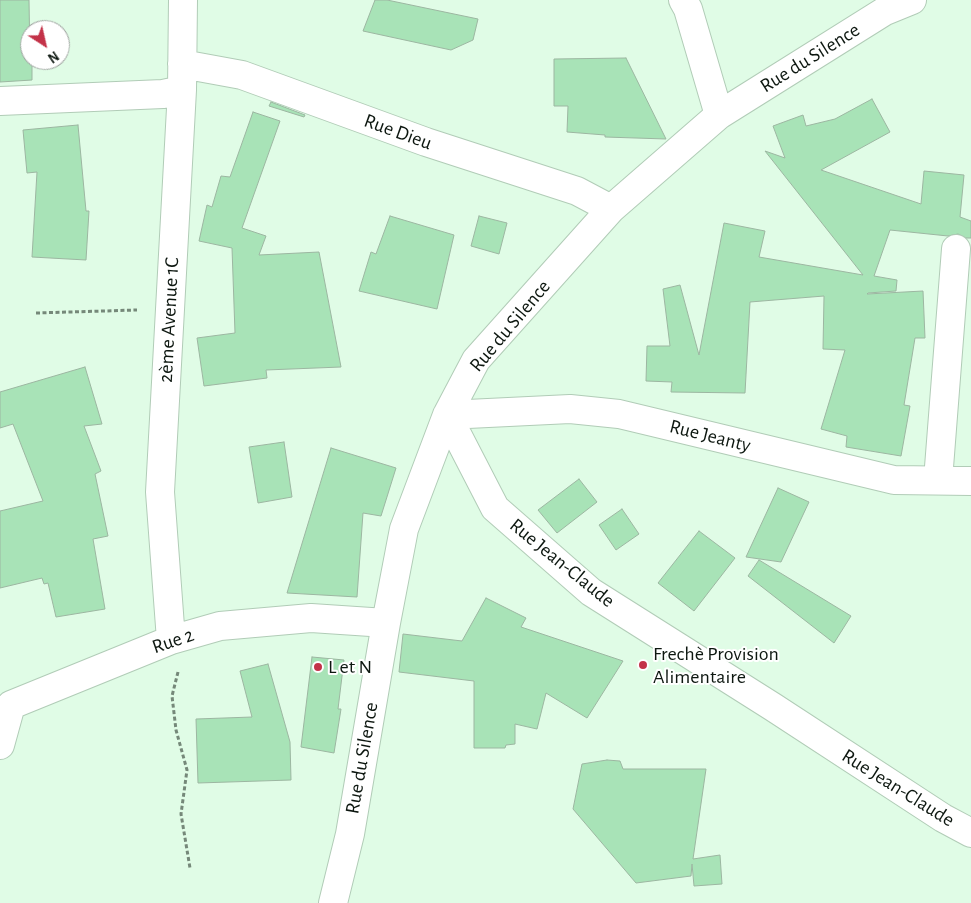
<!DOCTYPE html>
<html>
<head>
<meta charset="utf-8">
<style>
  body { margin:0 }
  #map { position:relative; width:971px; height:903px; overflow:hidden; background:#e0fce6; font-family:"Alegreya Sans",sans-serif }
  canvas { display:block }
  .north { position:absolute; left:20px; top:20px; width:50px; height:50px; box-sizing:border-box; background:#fff; border:1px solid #9ea29f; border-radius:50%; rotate:145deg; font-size:14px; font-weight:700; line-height:20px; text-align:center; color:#0d1710 }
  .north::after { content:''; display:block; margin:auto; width:18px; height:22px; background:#c33248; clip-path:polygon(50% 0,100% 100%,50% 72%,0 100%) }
</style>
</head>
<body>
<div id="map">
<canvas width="971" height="903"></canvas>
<div class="north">N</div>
</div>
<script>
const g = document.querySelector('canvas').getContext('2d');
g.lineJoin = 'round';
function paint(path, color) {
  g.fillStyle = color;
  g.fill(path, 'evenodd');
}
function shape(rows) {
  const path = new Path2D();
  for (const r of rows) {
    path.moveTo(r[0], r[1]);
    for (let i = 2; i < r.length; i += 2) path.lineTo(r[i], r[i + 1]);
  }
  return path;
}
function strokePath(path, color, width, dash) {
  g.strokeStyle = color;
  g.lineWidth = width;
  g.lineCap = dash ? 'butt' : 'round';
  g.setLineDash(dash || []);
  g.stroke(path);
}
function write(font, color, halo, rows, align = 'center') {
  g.font = font + ' "Alegreya Sans",sans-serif';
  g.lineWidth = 4;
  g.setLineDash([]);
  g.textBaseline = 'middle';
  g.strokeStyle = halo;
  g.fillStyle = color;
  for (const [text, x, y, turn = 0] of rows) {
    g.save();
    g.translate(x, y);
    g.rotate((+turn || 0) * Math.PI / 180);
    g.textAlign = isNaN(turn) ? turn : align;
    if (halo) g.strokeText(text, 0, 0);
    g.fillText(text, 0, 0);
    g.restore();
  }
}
const building = shape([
  [0,0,29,0,30,60,32,60,32,80,0,82,0,0],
  [375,0,387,0,478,19,473,40,451,50,363,31,375,0],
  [626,58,666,139,605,137,605,135,567,132,568,106,554,106,554,59,626,58],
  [872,99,890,132,821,170,921,204,924,171,964,175,960,217,971,221,971,238,966,238,958,234,948,236,890,230,874,276,897,280,896,291,868,293,867,294,923,291,925,338,915,338,904,405,910,406,901,456,846,447,847,436,821,429,845,350,823,349,824,296,750,302,745,393,671,392,672,382,646,381,647,346,670,346,663,289,680,285,699,355,724,223,765,231,759,257,863,275,765,151,785,158,773,126,803,115,806,126,835,119,872,99],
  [271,102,305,115,304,117,269,106,271,102],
  [253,112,280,121,242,228,266,236,259,255,319,252,341,367,266,370,267,378,204,386,197,338,235,333,232,248,199,241,207,205,212,207,221,176,230,177,253,112],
  [78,125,86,211,89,211,86,260,32,257,37,172,27,173,23,130,78,125],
  [390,216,454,235,437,309,359,291,371,252,376,254,390,216],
  [479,216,507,223,499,254,471,246,479,216],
  [85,367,102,424,84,426,101,471,95,474,108,536,93,539,105,609,56,617,48,583,44,584,42,578,0,588,0,511,43,501,13,424,0,428,0,392,85,367],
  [284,442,292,497,258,503,249,447,284,442],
  [331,448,396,468,381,516,363,513,357,597,287,593,331,448],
  [579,479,597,502,557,533,538,510,579,479],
  [778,488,809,502,781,562,746,557,778,488],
  [622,509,639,534,616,550,599,525,622,509],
  [699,531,735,558,694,611,658,583,699,531],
  [759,560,851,616,834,643,748,576,759,560],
  [486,598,526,618,521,627,623,661,587,718,546,693,537,729,515,724,515,744,506,745,505,748,474,748,474,681,399,672,403,634,462,641,486,598],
  [312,657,344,660,338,709,341,709,334,753,301,747,312,657],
  [268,664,290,742,291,780,198,783,196,719,252,717,240,671,268,664],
  [607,760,620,761,623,769,706,769,693,859,720,855,722,884,694,886,692,864,691,876,636,883,573,809,582,764,607,760]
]);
const path = shape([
  [36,313,137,310],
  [178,672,172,696,176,730,187,770,181,814,190,868]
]);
const street = shape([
  [683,0,688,9,719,115],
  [182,64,242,75,426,142,577,191,611,209],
  [0,101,163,94,182,90],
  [938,480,956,249],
  [971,481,894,480,619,414,570,409,447,415,495,508,591,592,773,707,943,818,971,833],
  [171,640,160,492,182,90,183,0],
  [0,745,11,705,171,640,220,626,311,618,386,623],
  [333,903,350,834,386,623,404,529,447,415,476,360,611,209,719,115,885,11,912,0]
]);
const markers = [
  [643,665,5,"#c33248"],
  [318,667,5,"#c33248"]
];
const streetNames = [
  ["Rue du Silence",810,58,-32],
  ["Rue Dieu",398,132,20],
  ["2ème Avenue 1C",169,320,-87],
  ["Rue du Silence",510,326,-50],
  ["Rue Jeanty",710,436,14],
  ["Rue Jean-Claude",562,563,39],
  ["Rue 2",173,641,-19],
  ["Rue du Silence",362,758,-80],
  ["Rue Jean-Claude",898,788,32]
];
const poiNames = [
  ["Frechè Provision",653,654],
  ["Alimentaire",653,677],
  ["L et N",328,667]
];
paint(building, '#a8e3b7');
strokePath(building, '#9cb6a1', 1);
strokePath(street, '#b1ccb7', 30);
strokePath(path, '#758879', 3, [4, 2.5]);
strokePath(street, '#fff', 28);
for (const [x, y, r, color] of markers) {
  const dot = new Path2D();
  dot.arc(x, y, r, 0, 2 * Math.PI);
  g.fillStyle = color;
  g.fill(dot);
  strokePath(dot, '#fff', 2);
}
write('20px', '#0d1710', '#fff', streetNames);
write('20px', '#0d1710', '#fff', poiNames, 'left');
</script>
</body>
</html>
